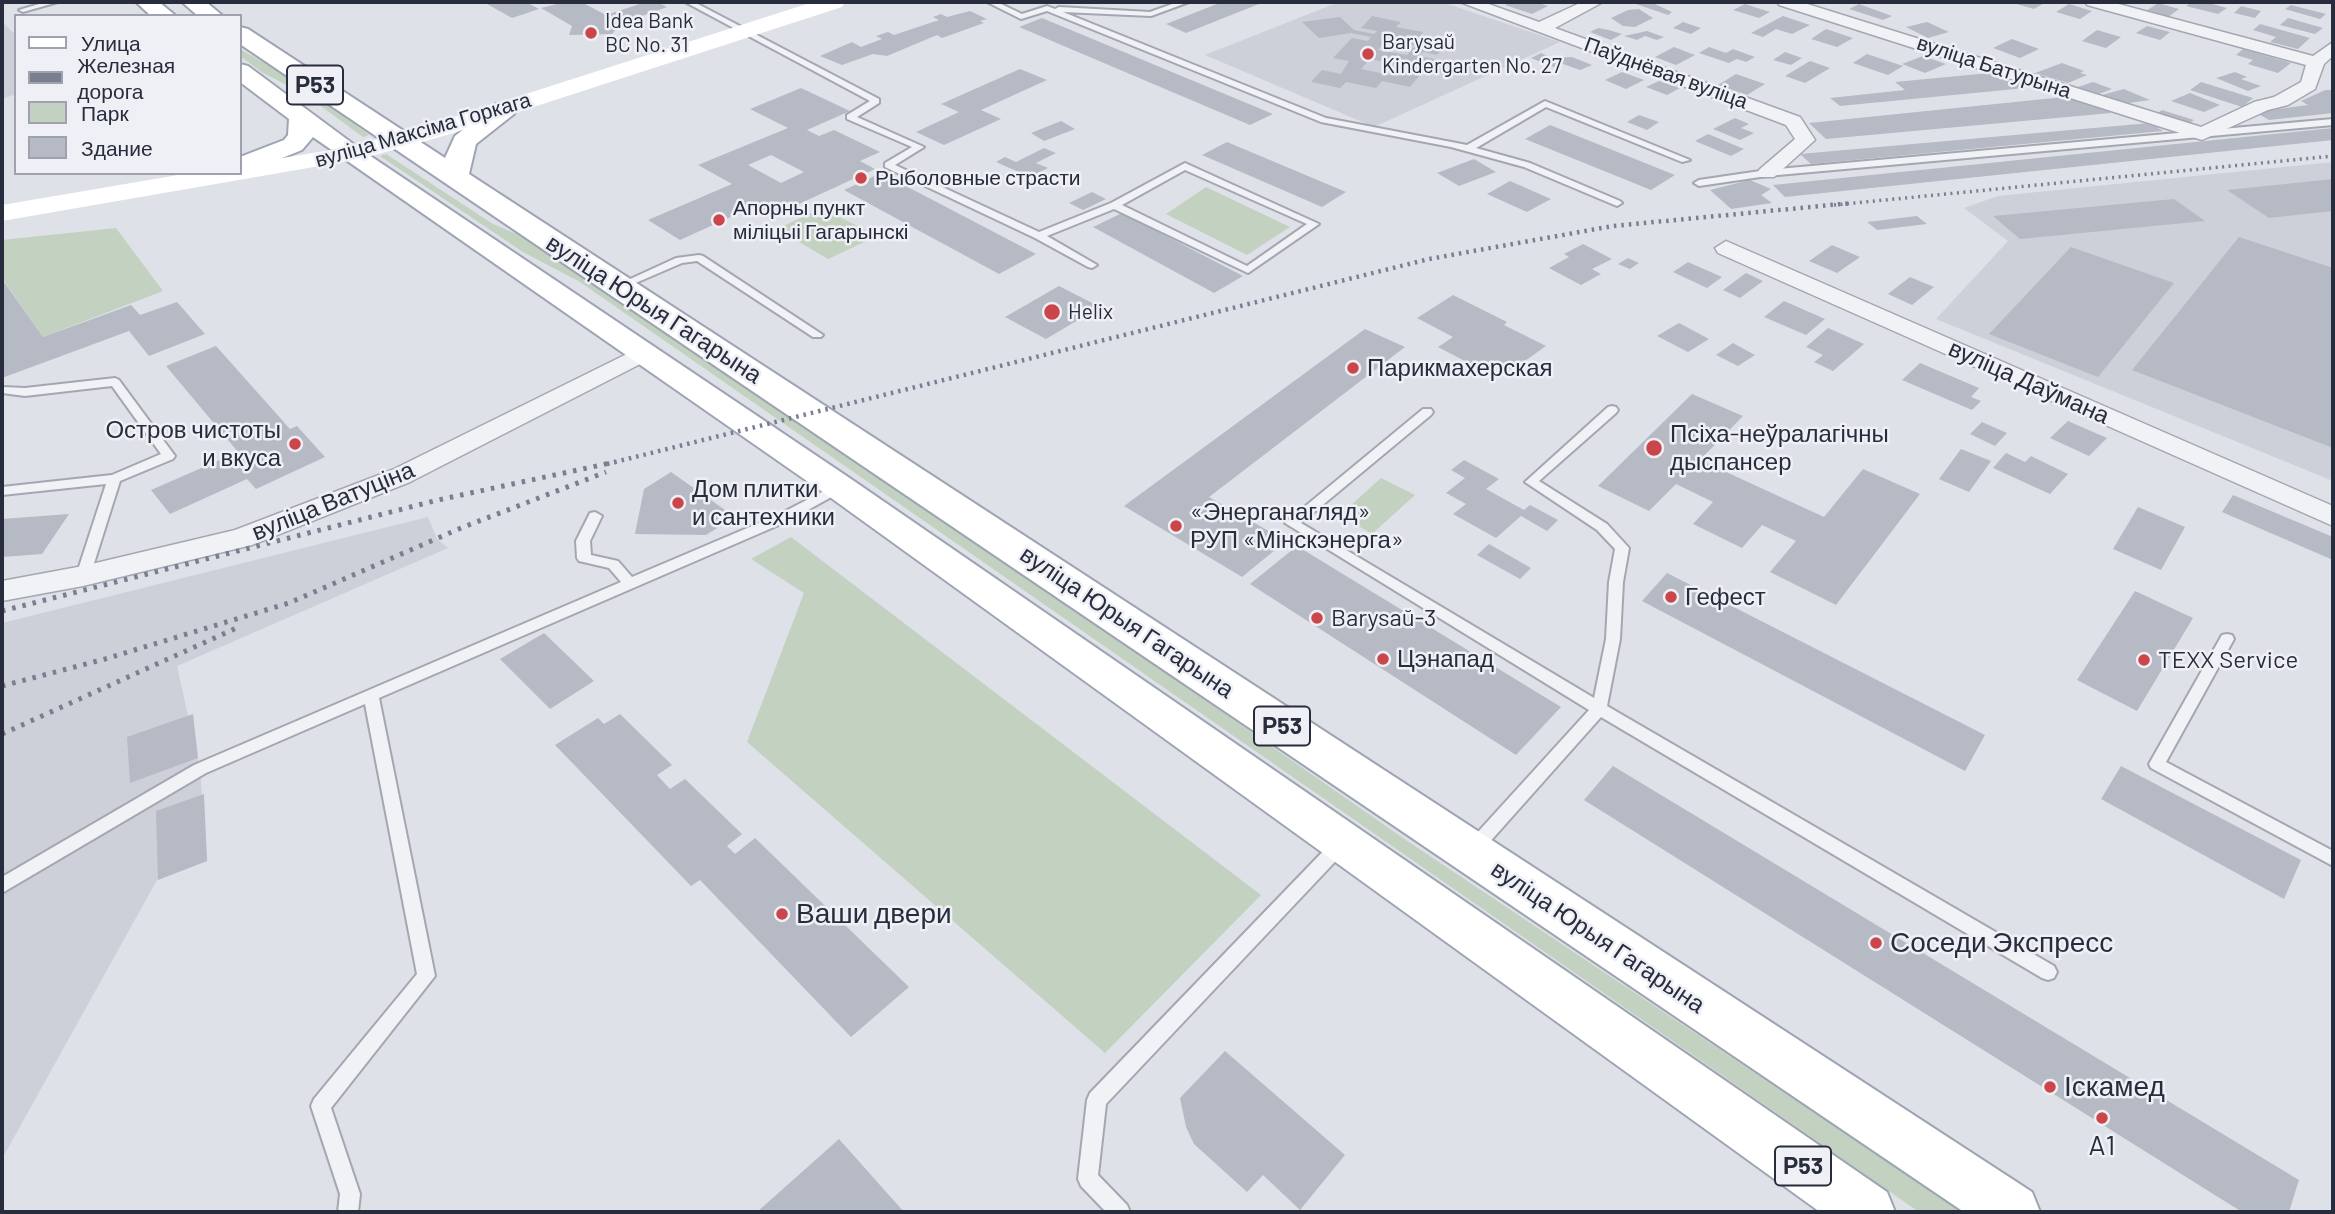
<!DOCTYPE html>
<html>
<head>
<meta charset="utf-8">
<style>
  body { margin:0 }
  #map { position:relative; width:2335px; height:1214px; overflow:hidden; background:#dfe1e8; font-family:Barlow,sans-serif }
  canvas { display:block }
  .frame { position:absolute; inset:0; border:4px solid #282d3e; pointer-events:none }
  .legend { position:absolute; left:14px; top:14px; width:228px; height:161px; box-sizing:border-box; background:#eef0f5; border:2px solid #9fa2ac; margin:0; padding:9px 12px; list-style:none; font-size:21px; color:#282d3e }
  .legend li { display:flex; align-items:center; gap:14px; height:35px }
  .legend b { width:35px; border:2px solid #9fa2ac }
</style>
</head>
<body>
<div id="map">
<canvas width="2335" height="1214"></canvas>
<div class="frame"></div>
<ul class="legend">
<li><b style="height:9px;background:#fff"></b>Улица</li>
<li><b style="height:9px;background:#787f91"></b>Железная дорога</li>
<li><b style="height:19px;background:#c2d1c0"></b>Парк</li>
<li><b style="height:19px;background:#b6bac4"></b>Здание</li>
</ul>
</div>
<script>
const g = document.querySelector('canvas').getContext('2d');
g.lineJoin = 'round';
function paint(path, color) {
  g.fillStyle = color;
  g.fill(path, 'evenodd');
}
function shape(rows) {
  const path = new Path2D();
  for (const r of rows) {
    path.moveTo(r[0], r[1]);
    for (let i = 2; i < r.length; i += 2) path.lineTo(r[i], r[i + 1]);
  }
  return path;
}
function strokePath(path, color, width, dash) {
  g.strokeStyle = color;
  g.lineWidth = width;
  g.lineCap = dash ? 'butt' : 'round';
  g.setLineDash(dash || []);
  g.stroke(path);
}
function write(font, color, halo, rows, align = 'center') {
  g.font = font + ' Barlow,sans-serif';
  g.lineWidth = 5;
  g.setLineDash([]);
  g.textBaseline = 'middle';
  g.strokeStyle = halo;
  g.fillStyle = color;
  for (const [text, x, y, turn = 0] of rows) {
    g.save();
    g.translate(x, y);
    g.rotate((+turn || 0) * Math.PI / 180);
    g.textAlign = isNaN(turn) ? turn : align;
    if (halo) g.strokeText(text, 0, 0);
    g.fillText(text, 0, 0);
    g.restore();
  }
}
const built = shape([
  [1339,2,1442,2,1560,42,1374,127,1205,55],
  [2,22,16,35,16,94,2,99],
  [2333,162,2333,481,1936,319,2008,241,1964,208,1998,196],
  [428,517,437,539,448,548,177,666,200,769,207,861,157,880,2,1159,2,623]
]);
const green = shape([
  [240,49,302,85,369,135,363,137,303,93,263,73,240,56],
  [386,154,493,224,540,244,787,409,1406,840,1963,1212,1919,1212,580,282,523,252,380,156],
  [1206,187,1290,227,1247,255,1166,214],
  [822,208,877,236,828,259,777,229],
  [116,228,163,291,43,337,2,278,2,240],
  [1381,478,1415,495,1372,534,1340,515],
  [791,537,1261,895,1105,1053,747,742,804,593,751,559]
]);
const building = shape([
  [495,2,526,2,539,9,512,18,487,4],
  [565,2,581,2,606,15,646,2,657,2,667,7,622,23,612,34,569,35,572,26,541,8],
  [1222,2,1264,2,1186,33,1166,24],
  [1511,2,1535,2,1548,6,1532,14,1505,5],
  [1630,2,1655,4,1672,12,1668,15],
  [2016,2,2046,2,2034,9,2013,3],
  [2192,2,2205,2,2227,8,2218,14,2186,6],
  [2158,3,2179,9,2168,17,2146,11],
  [1745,4,1770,12,1759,18,1733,10],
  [1859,4,1892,16,1883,20,1849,9],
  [2069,4,2092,11,2080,19,2056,12],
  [2291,5,2326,14,2320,19,2285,9],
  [2241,6,2261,11,2255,18,2234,13],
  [1639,9,1653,18,1635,27,1623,26,1611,18,1628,10],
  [970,11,987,19,980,21,984,23,942,38,937,35,887,56,873,54,842,65,820,56,852,42,861,47,882,39,876,36,888,32,894,35,939,20,933,17,941,14,947,17],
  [1372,16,1401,22,1396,27,1423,32,1418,38,1447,43,1437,55,1423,52,1419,56,1449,62,1439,74,1410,68,1406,72,1421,74,1410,87,1382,81,1376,88,1346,82,1340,88,1311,82,1322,70,1341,74,1349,61,1333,58,1352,38,1368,41,1371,37,1351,33,1319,38,1302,22,1340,17,1354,30,1374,34,1377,31,1361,28],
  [1387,40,1415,46,1407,55,1378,50],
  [1370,59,1399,65,1390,75,1361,69],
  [1783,16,1810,25,1792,34,1776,29,1763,37,1751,33],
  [1042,18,1273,114,1250,125,1019,27],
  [2288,18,2323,28,2315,34,2280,25],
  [1683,22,1701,28,1691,34,1673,28],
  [1927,22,1949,32,1928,38,1906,27],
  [2260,24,2310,38,2298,49,2270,42,2276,37,2253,30],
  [2147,26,2170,32,2160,40,2136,33],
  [1598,28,1609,30,1622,34,1611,40,1590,32],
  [1826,29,1853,38,1837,47,1811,39],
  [2097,30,2121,37,2106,48,2082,41],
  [1647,31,1664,37,1657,40,1645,36,1637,40,1624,36],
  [2012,39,2039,49,2020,58,1993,48],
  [1674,47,1695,55,1676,65,1655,57],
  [1709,47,1726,53,1733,49,1755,57,1746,62,1737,59,1729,63,1699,53],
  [2243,49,2291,63,2278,73,2248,64,2253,60,2236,55],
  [1785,52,1802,58,1791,65,1773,60],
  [1541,53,1553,58,1572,57,1592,65,1580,70,1563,64,1556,68,1531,58],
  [1867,54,1903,66,1888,75,1853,63],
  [1923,56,1946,64,1925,73,1902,64],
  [1810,61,1830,68,1805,83,1785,76],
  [2062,63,2084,71,2080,73,2087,75,2068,83,2035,73],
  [1020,69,1047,80,981,110,1001,119,944,145,916,132,959,112,941,104],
  [1622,72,1644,80,1626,89,1605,80],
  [2000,72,2036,87,1840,106,1830,98,1905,90,1895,82],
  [2235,72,2247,77,2241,79,2261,86,2248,91,2216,78],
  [1736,74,1765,84,1747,95,1718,85],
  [1659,81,1680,88,1667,95,1646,87],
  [2093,82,2112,89,2094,96,2075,88],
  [2201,82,2253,98,2242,107,2190,90],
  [801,88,850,111,807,130,819,136,834,130,880,152,860,161,875,169,775,215,757,205,680,240,648,220,732,184,698,165,788,128,750,109],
  [771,155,804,172,781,183,748,165],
  [2124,89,2150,100,2122,104,2102,95],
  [2325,90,2333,90,2333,113,2269,120,2255,112,2308,105,2301,101],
  [2190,93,2220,105,2204,112,2171,101],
  [2074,96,2097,103,2111,113,1826,139,1809,123],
  [2162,110,2194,120,2186,126,2153,116],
  [1639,115,1659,122,1647,130,1627,122],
  [1735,118,1749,124,1741,128,1754,133,1740,140,1713,129],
  [1061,121,1075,129,1044,141,1031,133],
  [2150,123,2163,131,1811,164,1800,154],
  [1550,125,1675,175,1651,190,1525,139],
  [2333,128,2333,140,1785,197,1773,185],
  [1708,134,1744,149,1731,156,1695,141],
  [1227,142,1346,192,1322,207,1202,155],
  [1044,148,1056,153,1036,163,1048,168,1030,177,996,162,1005,157,1016,162],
  [1474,159,1496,172,1459,186,1437,173],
  [881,173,1036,254,999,274,844,190],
  [2333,179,2333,211,2269,218,2227,190],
  [1750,180,1771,189,1761,195,1772,203,1731,209,1710,190],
  [1510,181,1551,199,1527,212,1487,194],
  [1092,192,1106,199,1083,210,1069,203],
  [2174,199,2205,221,2020,239,1993,216],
  [1122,213,1243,276,1214,293,1093,227],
  [1917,216,1927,224,1877,230,1867,222],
  [2239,237,2333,268,2333,448,2132,370],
  [1583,244,1612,259,1592,269,1601,274,1581,285,1549,268,1569,257,1564,254],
  [1832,245,1860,257,1837,273,1809,261],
  [2071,247,2174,283,2098,377,1989,334],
  [1628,258,1639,263,1630,269,1618,264],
  [1688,262,1722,277,1707,288,1673,272],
  [1746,273,1763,281,1740,298,1723,290],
  [1910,277,1934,287,1912,305,1888,294],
  [2,279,43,337,131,305,140,315,177,302,205,334,149,356,129,331,2,378],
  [1059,286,1100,307,1046,339,1005,317],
  [1453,295,1507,322,1504,325,1546,346,1512,370,1501,364,1488,373,1438,347,1453,337,1417,318],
  [1784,301,1825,319,1806,335,1764,317],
  [1679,323,1709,339,1688,352,1657,336],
  [1828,328,1864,344,1833,371,1814,362,1823,355,1806,347],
  [1365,329,1405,347,1209,497,1286,541,1242,577,1124,506],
  [1733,343,1755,355,1738,366,1716,355],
  [216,346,290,429,297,426,325,457,256,489,247,479,170,514,151,490,238,452,166,366],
  [1920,363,1979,388,1971,397,1981,401,1972,410,1902,380],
  [1692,394,1743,416,1700,460,1824,517,1863,469,1920,494,1836,605,1770,572,1796,541,1762,525,1742,548,1693,524,1713,502,1676,484,1649,511,1598,486],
  [2068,421,2107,438,2089,456,2050,438],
  [1982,422,2007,433,1995,446,1970,434],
  [1961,449,1991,461,1969,492,1939,479],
  [2006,453,2025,462,2031,456,2068,474,2050,494,1993,468],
  [1464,460,1499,479,1486,489,1524,510,1530,505,1558,520,1547,531,1521,516,1496,538,1453,514,1466,504,1446,493,1465,478,1451,470],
  [671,472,735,517,706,535,635,534,644,489],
  [2233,495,2333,537,2333,560,2222,512],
  [2138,507,2185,527,2161,570,2113,549],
  [69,514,42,554,2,557,2,519],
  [1489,544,1531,568,1520,579,1477,555],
  [1297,546,1561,707,1516,755,1250,584],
  [1667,573,1985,735,1965,771,1642,601],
  [2135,591,2193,618,2137,711,2077,680],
  [544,633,594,681,550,709,500,659],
  [193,714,198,758,130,783,127,737],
  [620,714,672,765,657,775,670,789,685,779,742,834,727,846,735,854,755,838,909,987,851,1037,700,880,691,886,555,745,598,718,604,724],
  [1613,766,2299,1180,2289,1212,2242,1212,1584,800],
  [2121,766,2301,860,2284,899,2101,799],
  [204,794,207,861,158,880,156,811],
  [1225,1051,1345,1155,1300,1210,1263,1175,1247,1192,1194,1144,1186,1127,1180,1098],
  [839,1139,904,1212,757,1212]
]);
const lane = shape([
  [46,2,58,2,23,12,19,10,46,2],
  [685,2,694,2,879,99,879,103,857,117,924,147,895,165,1039,232,1111,203,1185,163,1319,224,1248,273,1114,209,1047,236,1097,265,1092,268,1088,267,1035,238,885,167,885,163,912,147,847,119,847,115,870,101,685,2],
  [1185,170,1307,224,1247,266,1122,205,1185,170],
  [987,2,997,2,1022,14,1047,6,1055,9,1059,7,1150,12,1178,2,1189,2,1151,16,1063,12,1326,118,1467,145,1545,101,1690,160,1682,162,1546,107,1476,148,1530,163,1620,201,1622,203,1617,206,1524,167,1451,147,1321,122,1047,11,1021,19,987,2],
  [2333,119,2333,125,1767,176,1699,186,1694,183,1699,180,1767,170,2333,119],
  [699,255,703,256,823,335,821,337,813,337,697,261,682,263,624,288,616,288,615,286,676,258,699,255],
  [115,378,119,380,175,456,173,459,120,481,90,576,83,581,76,576,106,484,2,495,2,487,112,475,161,454,112,386,25,396,2,393,2,387,25,388,115,378],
  [1612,406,1616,407,1618,410,1616,413,1539,481,1607,524,1629,548,1623,582,1620,639,1607,706,2054,966,2057,972,2054,978,2048,980,2042,978,1601,717,1479,854,1473,856,1467,854,1465,849,1467,844,1589,710,1285,523,1423,409,1431,409,1433,412,1431,415,1301,523,1594,698,1606,639,1609,582,1615,549,1597,530,1525,482,1608,407,1612,406],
  [839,483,845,487,844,490,788,521,379,698,435,976,331,1108,360,1194,358,1212,338,1212,340,1194,311,1106,314,1099,417,974,365,704,206,773,2,893,2,877,194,765,621,582,609,568,579,561,577,558,576,541,590,513,595,512,602,516,590,541,591,555,618,561,632,577,778,515,839,483],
  [2227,634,2232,635,2234,639,2166,762,2333,851,2333,866,2151,768,2149,764,2222,635,2227,634],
  [1342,836,1348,838,1350,843,1348,848,1106,1104,1098,1175,1127,1205,1130,1212,1106,1212,1081,1186,1078,1179,1087,1100,1090,1093,1336,838,1342,836]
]);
const street = shape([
  [1460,2,1483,2,1539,22,1582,2,1603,2,1555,28,1800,117,1815,140,1774,177,1760,177,1757,173,1760,169,1795,139,1786,125,1460,2],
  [1777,2,1801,2,2201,127,2254,102,2274,97,2301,82,2306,65,2087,5,2085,2,2111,2,2313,56,2333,42,2333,56,2324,64,2315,89,2288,105,2268,110,2202,140,1779,5,1777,2],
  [1726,241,2333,506,2333,526,1718,253,1715,248,1726,241],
  [643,346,652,348,655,353,652,358,410,482,252,545,83,586,2,601,2,581,83,566,235,530,392,470,643,346]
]);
const secondary = shape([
  [813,2,845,2,842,7,447,135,360,159,2,221,2,205,190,173,240,173,240,165,349,147,429,125,813,2]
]);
const primary = shape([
  [136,2,159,2,176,16,151,16,136,2],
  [182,2,206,2,223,16,198,16,182,2],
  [240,27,248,29,445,158,455,136,496,104,514,104,517,109,514,114,476,144,469,174,2032,1192,2040,1212,1964,1212,240,44,240,27],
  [240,64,248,66,360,149,851,479,1887,1192,1895,1212,1820,1212,827,495,313,137,302,150,255,169,240,170,240,157,284,140,288,135,289,119,240,82,240,64]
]);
const railFar2 = shape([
  [1834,205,2333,156]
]);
const railFar1 = shape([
  [607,464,1429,259,1613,226,1852,203]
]);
const rail = shape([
  [2,611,438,500,615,462],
  [2,686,105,659,289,603,461,528,606,472],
  [2,734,241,626]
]);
const markers = [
  [591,33,7,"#ca464a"],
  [1368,54,7,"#ca464a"],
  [861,178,7,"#ca464a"],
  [719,220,7,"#ca464a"],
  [1052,312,9,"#ca464a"],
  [1353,368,7,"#ca464a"],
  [295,444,7,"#ca464a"],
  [1654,448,9,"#ca464a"],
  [678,503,7,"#ca464a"],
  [1176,526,7,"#ca464a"],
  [1671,597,7,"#ca464a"],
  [1317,618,7,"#ca464a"],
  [1383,659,7,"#ca464a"],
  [2144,660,7,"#ca464a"],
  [782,914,7,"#ca464a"],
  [1876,943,7,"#ca464a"],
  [2050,1087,7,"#ca464a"],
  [2102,1118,7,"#ca464a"]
];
const farPoinames = [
  ["Idea Bank",605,21],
  ["BC No. 31",605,45],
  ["Barysaŭ",1382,42],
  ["Kindergarten No. 27",1382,66],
  ["Рыболовные страсти",875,178],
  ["Апорны пункт",733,208],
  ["міліцыі Гагарынскі",733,232],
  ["Helix",1068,312]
];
const farStreetnames = [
  ["вуліца Батурына",1994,67,18],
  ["Паўднёвая вуліца",1666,73,20],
  ["вуліца Максіма Горкага",423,130,-16]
];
const shields = [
  [315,85,56],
  [1282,726,56],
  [1803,1166,56]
];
const shieldNames = [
  ["Р53",315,85],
  ["Р53",1282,726],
  ["Р53",1803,1166]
];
const streetNames = [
  ["вуліца Юрыя Гагарына",654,309,33],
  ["вуліца Даўмана",2029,382,24],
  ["вуліца Ватуціна",333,501,-22],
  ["вуліца Юрыя Гагарына",1127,622,34],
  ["вуліца Юрыя Гагарына",1598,937,34]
];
const poiNames = [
  ["Парикмахерская",1367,368],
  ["Остров чистоты",281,430,"right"],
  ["и вкуса",281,458,"right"],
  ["Псіха-неўралагічны",1670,434],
  ["дыспансер",1670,462],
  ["Дом плитки",692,489],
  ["и сантехники",692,517],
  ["«Энерганагляд»",1190,512],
  ["РУП «Мінскэнерга»",1190,540],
  ["Гефест",1685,597],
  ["Barysaŭ-3",1331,618],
  ["Цэнапад",1397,659],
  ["TEXX Service",2158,660]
];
const nearPoinames = [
  ["Ваши двери",796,914],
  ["Соседи Экспресс",1890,943],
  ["Іскамед",2064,1087],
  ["A1",2102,1146,"center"]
];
paint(built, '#cdd0d9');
paint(green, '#c2d1c0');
paint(building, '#b6bac4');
strokePath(lane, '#a4a7b2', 4);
strokePath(street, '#a4a7b2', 3);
strokePath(primary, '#9ea4b3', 4);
paint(lane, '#f1f2f6');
paint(street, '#f1f2f6');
paint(secondary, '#fff');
paint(primary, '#fff');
strokePath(railFar2, '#787f91', 3.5, [2, 4.5]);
strokePath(railFar1, '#787f91', 4.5, [2.5, 5]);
strokePath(rail, '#787f91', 5, [3.5, 7]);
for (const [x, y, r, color] of markers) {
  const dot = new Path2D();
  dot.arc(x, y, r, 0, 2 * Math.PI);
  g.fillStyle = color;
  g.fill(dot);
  strokePath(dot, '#eef0f5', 2.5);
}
write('21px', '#282d3e', '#eef0f5', farPoinames, 'left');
write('21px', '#282d3e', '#eef0f5', farStreetnames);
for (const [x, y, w] of shields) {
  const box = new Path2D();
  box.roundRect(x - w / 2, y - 19.5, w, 39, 5);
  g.fillStyle = '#eef0f5';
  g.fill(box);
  strokePath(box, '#282d3e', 2);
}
write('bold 23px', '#282d3e', null, shieldNames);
write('24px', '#282d3e', '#eef0f5', streetNames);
write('24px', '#282d3e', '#eef0f5', poiNames, 'left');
write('28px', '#282d3e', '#eef0f5', nearPoinames, 'left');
</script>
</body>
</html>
